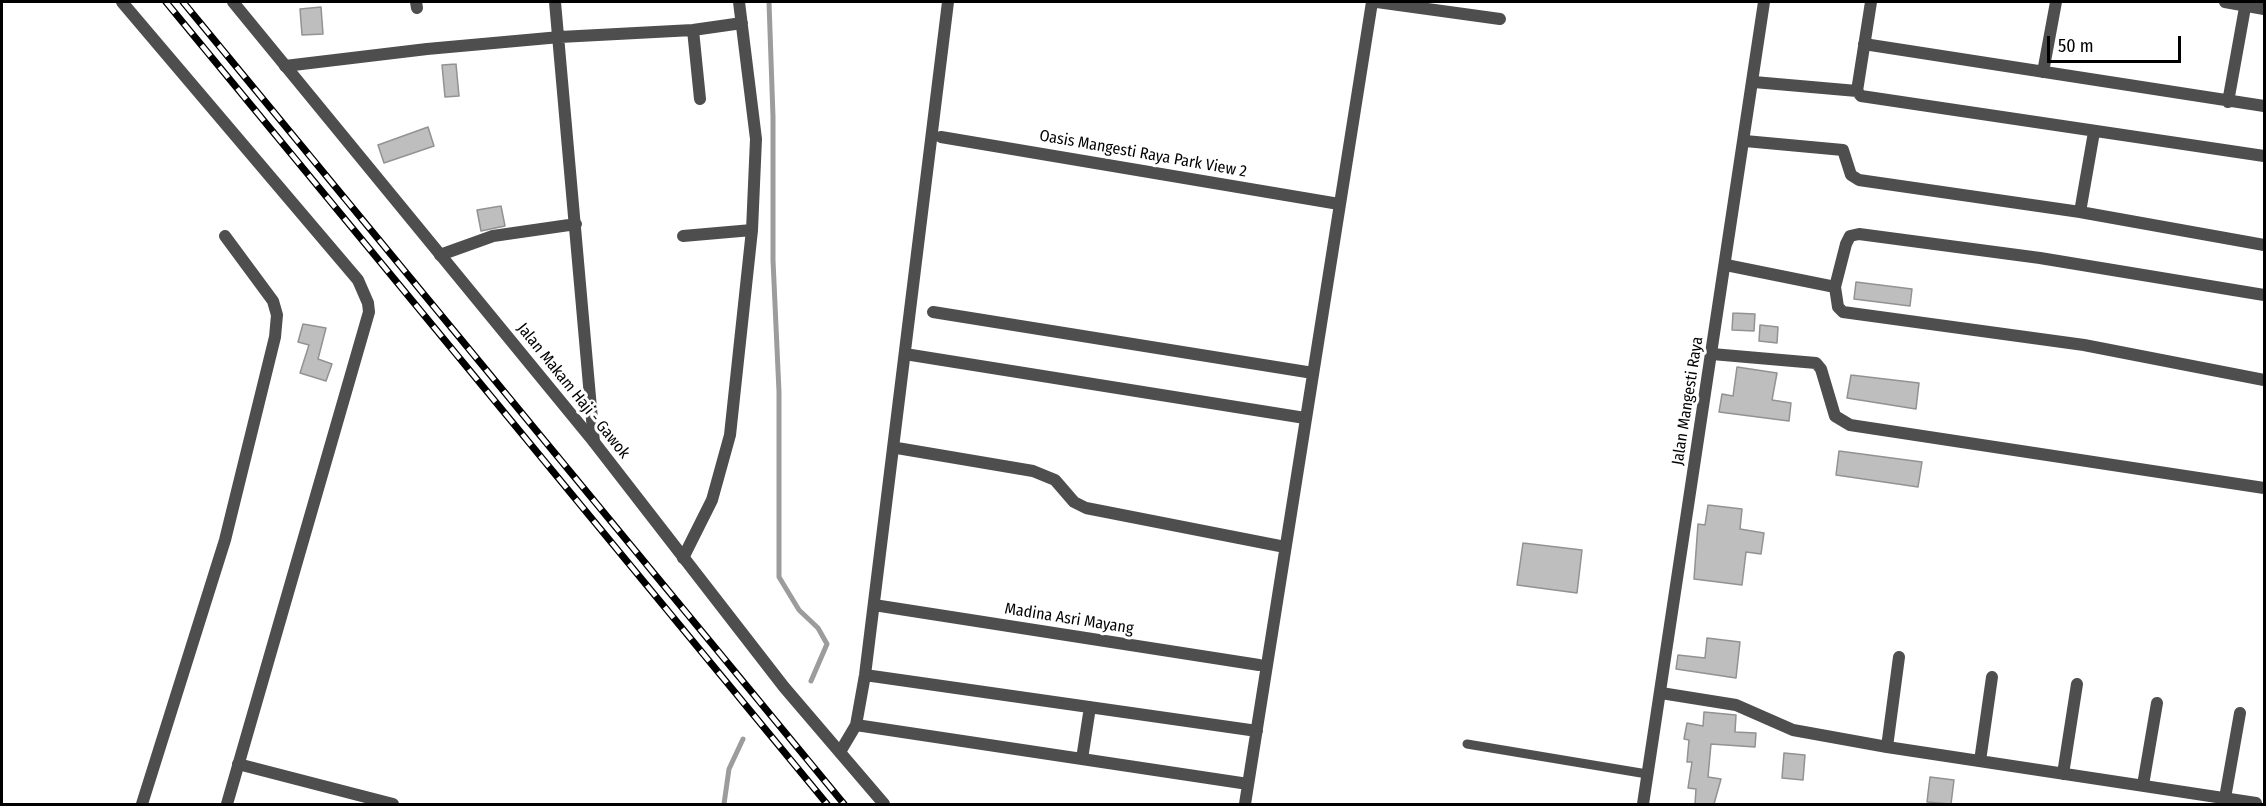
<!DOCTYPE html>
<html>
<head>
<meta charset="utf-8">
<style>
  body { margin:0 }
  #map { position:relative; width:2266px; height:806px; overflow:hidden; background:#fff; font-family:"Fira Sans Condensed",sans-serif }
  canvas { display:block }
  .frame { position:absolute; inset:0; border:3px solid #000; pointer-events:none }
  .scale { position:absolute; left:2047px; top:36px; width:134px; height:27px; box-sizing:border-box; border:3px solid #000; border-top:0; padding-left:8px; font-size:18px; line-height:21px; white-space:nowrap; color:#000; -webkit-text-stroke:4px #fff; paint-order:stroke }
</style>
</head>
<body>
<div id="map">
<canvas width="2266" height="806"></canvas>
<div class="frame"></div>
<div class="scale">50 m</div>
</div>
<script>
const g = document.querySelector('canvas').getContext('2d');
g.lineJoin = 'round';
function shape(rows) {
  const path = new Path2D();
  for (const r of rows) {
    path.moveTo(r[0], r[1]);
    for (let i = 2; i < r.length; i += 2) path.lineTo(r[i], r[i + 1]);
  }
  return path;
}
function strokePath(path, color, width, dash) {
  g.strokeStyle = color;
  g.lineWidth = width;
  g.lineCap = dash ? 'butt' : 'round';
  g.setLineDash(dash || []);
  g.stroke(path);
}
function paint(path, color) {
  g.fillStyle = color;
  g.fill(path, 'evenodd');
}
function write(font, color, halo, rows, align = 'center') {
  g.font = font + ' "Fira Sans Condensed",sans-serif';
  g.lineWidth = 6;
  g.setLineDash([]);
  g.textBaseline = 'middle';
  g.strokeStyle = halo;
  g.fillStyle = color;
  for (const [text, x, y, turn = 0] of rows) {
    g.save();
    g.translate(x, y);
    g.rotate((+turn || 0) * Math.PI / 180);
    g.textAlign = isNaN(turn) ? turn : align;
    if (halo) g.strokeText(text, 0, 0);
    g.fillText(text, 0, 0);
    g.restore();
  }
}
const stream = shape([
  [769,2,773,117,773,260,779,392,779,577,799,610,818,628,827,644,811,681],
  [724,804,729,769,743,739]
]);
const building = shape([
  [321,7,323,34,302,35,300,9,321,7],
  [456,64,459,96,445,97,442,65,456,64],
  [428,127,434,146,384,163,378,145,428,127],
  [501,206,505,226,481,231,477,210,501,206],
  [1856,282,1912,289,1910,306,1854,299,1856,282],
  [1733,313,1755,314,1754,331,1732,330,1733,313],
  [303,324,326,328,318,359,332,364,326,381,300,373,309,345,298,342,303,324],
  [1760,325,1778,327,1777,343,1759,341,1760,325],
  [1737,367,1777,373,1772,400,1791,403,1789,421,1719,412,1722,394,1733,396,1737,367],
  [1851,375,1919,383,1916,409,1847,398,1851,375],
  [1839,451,1922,462,1918,487,1836,475,1839,451],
  [1708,505,1742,509,1740,529,1764,533,1761,554,1746,552,1742,585,1694,579,1698,524,1705,525,1708,505],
  [1523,543,1582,550,1577,593,1517,585,1523,543],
  [1707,638,1740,642,1736,678,1676,669,1678,655,1705,658,1707,638],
  [1704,712,1736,715,1735,732,1756,733,1755,747,1711,744,1708,777,1721,779,1714,804,1695,804,1696,789,1688,788,1692,762,1687,762,1689,740,1684,739,1687,723,1703,726,1704,712],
  [1784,753,1805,755,1803,780,1782,778,1784,753],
  [1930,777,1954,780,1951,804,1927,802,1930,777]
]);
const service = shape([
  [1467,744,1647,774]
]);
const minor = shape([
  [122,2,358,280,368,303,369,312,227,804],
  [416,2,417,8],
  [555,2,594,442],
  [1377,2,1500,19],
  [1871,2,1857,91,1861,96,2264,156],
  [2225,2,2264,9],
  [693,30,700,99],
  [1864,44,2264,106],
  [285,66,427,49,560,37,693,30,742,23],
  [2043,72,2056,2],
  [1754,82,1857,91],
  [2228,102,2246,2],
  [941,137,1339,204],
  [1745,141,1843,150,1851,175,1859,180,2080,212,2264,245],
  [2080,212,2094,132],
  [683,236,752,230],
  [440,255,493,236,576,224],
  [1726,265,1835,287,1838,307,1843,312,2084,345,2264,380],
  [1835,287,1846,244,1850,236,1859,234,2040,258,2264,295],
  [933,312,1313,373],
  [905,354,1305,418],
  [1712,354,1816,363,1821,369,1835,416,1850,425,2264,488],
  [897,448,1033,471,1055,480,1074,502,1086,508,1285,547],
  [683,558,712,500,730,435,752,230,756,139,739,2],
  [874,605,1259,665],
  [865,675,1257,731],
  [1661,693,1736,705,1793,730,1887,747,2256,803],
  [856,725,1248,784],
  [1887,747,1899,657],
  [840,752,856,725,865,675,948,2],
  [1082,759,1090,707],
  [1980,761,1992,677],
  [238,764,393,804],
  [2063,774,2077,684],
  [2143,785,2157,703],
  [2225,798,2240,713],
  [142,804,225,540,275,337,277,315,273,301,225,236],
  [1245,804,1372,2]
]);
const tertiary = shape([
  [233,2,594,442,784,687,884,804],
  [1643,804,1764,2]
]);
const rail = shape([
  [166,2,827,804],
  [183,2,844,804]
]);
const streetNames = [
  ["Oasis Mangesti Raya Park View 2",1143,154,10],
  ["Jalan Makam Haji - Gawok",573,391,51],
  ["Jalan Mangesti Raya",1688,401,-81],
  ["Madina Asri Mayang",1069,619,9]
];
strokePath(stream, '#9c9c9c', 5);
paint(building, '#bebebe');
strokePath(building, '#929292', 1.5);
strokePath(service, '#4e4e4e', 9);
strokePath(minor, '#4e4e4e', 12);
strokePath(tertiary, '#4e4e4e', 12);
strokePath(rail, '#000', 7);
strokePath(rail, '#fff', 4.5, [14]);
write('16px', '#000', '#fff', streetNames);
</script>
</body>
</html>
